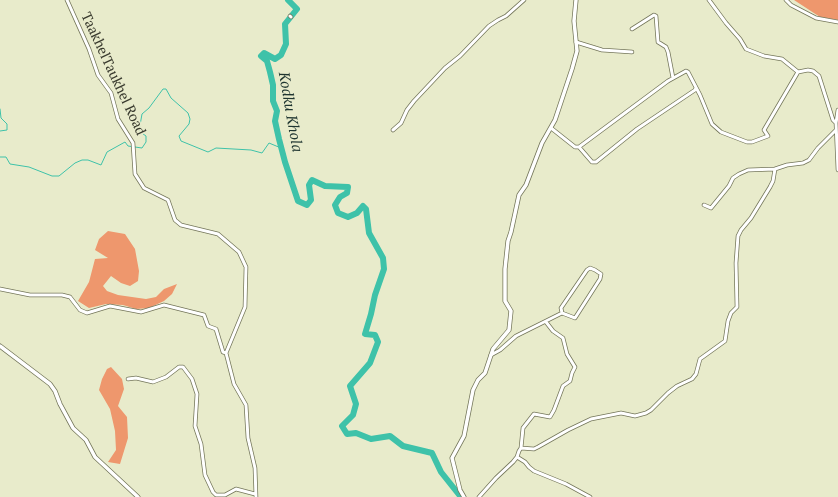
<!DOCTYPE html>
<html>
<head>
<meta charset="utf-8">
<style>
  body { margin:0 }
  canvas { display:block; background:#e8ebcb }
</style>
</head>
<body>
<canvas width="838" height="497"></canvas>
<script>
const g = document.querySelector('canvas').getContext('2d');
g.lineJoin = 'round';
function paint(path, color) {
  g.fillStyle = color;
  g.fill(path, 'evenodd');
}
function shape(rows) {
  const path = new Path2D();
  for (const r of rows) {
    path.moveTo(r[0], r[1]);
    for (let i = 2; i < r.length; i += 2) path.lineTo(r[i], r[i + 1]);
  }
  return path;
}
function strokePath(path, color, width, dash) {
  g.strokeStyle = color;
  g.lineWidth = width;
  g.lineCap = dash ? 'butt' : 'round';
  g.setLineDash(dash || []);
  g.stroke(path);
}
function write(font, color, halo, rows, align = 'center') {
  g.font = font + ' "PT Serif",serif';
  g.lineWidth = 3;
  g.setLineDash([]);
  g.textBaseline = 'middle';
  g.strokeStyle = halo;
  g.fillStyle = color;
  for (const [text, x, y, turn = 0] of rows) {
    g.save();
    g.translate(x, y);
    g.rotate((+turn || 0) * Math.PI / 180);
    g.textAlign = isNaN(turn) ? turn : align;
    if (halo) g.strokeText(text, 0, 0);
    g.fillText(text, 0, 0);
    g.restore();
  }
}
const forest = shape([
  [794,0,838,0,838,20,820,17],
  [108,231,125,234,135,249,139,271,138,281,130,286,121,283,111,276,103,286,107,291,118,295,146,299,156,297,164,289,177,284,172,294,164,301,149,308,136,309,123,305,106,304,89,308,78,301,89,282,95,259,108,258,95,250,99,239],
  [111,367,122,379,124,389,118,406,127,417,128,438,120,464,108,462,116,450,115,431,110,409,99,390,102,379,107,369]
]);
const stream = shape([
  [0,109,1,118,7,124,7,130,0,131],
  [0,157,6,157,10,164,29,167,52,176,59,176,75,163,82,160,88,160,101,165,107,152,125,142,128,146,142,148,146,142,146,136,139,131,142,114,149,108,163,89,166,89,171,98,188,113,190,119,189,124,179,136,181,141,208,152,216,148,251,150,262,153,269,143,281,148]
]);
const river = shape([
  [288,0,297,9,285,24,286,44,281,55,275,59,264,53,261,56,267,61,270,72,273,85,273,101,277,111,275,121,279,139,285,162,298,201,307,205,311,200,309,185,312,180,325,186,348,187,347,193,340,197,335,205,338,213,348,217,357,213,363,206,366,209,369,233,383,258,384,269,375,295,371,314,365,334,375,335,378,342,370,363,350,386,356,404,353,415,342,426,347,434,356,433,371,439,390,436,403,446,432,453,441,472,461,497]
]);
const minor = shape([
  [67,0,89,49,98,75,111,93,118,119,133,143,135,174,144,188,168,200,175,220,181,225,218,234,239,252,246,267,245,307,226,353,234,384,246,405,248,438,255,468,256,497],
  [709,0,726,23,740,39,746,49,764,56,782,59,798,72,808,70,813,71,819,76,833,120,836,123],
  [786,0,791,5,816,18,838,22],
  [290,16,291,17],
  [632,29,654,15,656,16,658,42,666,47,668,52,673,78],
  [576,42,602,50,632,52],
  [838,110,836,123,838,170],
  [551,128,575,147,579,147,668,81,686,71,688,72,700,95,712,124,721,132,747,142,752,142,768,136,764,130,798,72],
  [393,130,401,123,407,110,414,101,445,68,460,56,489,26,498,20,506,16,524,0],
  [579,147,592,162,596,162,637,129,695,90,696,88],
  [704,205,711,208,729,186,733,178,739,174,748,170,775,169],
  [0,289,30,295,62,295,70,297,80,310,87,313,110,306,141,312,164,305,204,315,208,326,216,329,223,352,226,353],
  [491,355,500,350,516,336,562,313,575,318,600,279,601,274,595,270,590,268,587,270,561,308,562,313],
  [128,379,136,378,153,382,166,377,179,367,183,367,192,379,197,394,195,426,201,444,205,475,213,492,216,495,225,495,236,489,255,494],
  [521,448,523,428,534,414,550,417,554,410,563,386,570,381,572,373,575,367,567,354,563,338,553,331,546,322],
  [517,457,525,462,529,467,534,471,566,484,590,497],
  [479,497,496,478,513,462,517,457,519,451,521,448,534,449,538,447,568,430,591,419,621,413,635,416,646,413,651,410,668,393,677,386,692,379,696,374,700,359,725,341,728,321,731,313,737,307,736,263,738,236,741,230,751,218,770,187,773,181,775,169,787,165,803,163,809,160,818,148,836,130]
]);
const tertiary = shape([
  [0,346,50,384,55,391,60,404,73,428,86,440,95,457,138,497],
  [464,497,460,490,452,458,464,436,473,390,478,380,485,373,493,349,509,330,511,311,505,301,505,269,508,241,511,232,519,195,526,185,542,143,555,120,572,69,577,51,574,21,576,0]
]);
const streetNames = [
  ["TaakhelTaukhel Road",113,74,65]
];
const waterNames = [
  ["Kodku Khola",290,112,80]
];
paint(forest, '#ee976d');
strokePath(stream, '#3ec2a9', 1);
strokePath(river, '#3ec2a9', 6);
strokePath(minor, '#74765a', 4.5);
strokePath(tertiary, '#74765a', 5);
strokePath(minor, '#fff', 3);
strokePath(tertiary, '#fff', 3.5);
write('14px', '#393a2e', '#e8ebcb', streetNames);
write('italic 15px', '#1f3530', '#e8ebcb', waterNames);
</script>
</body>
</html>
